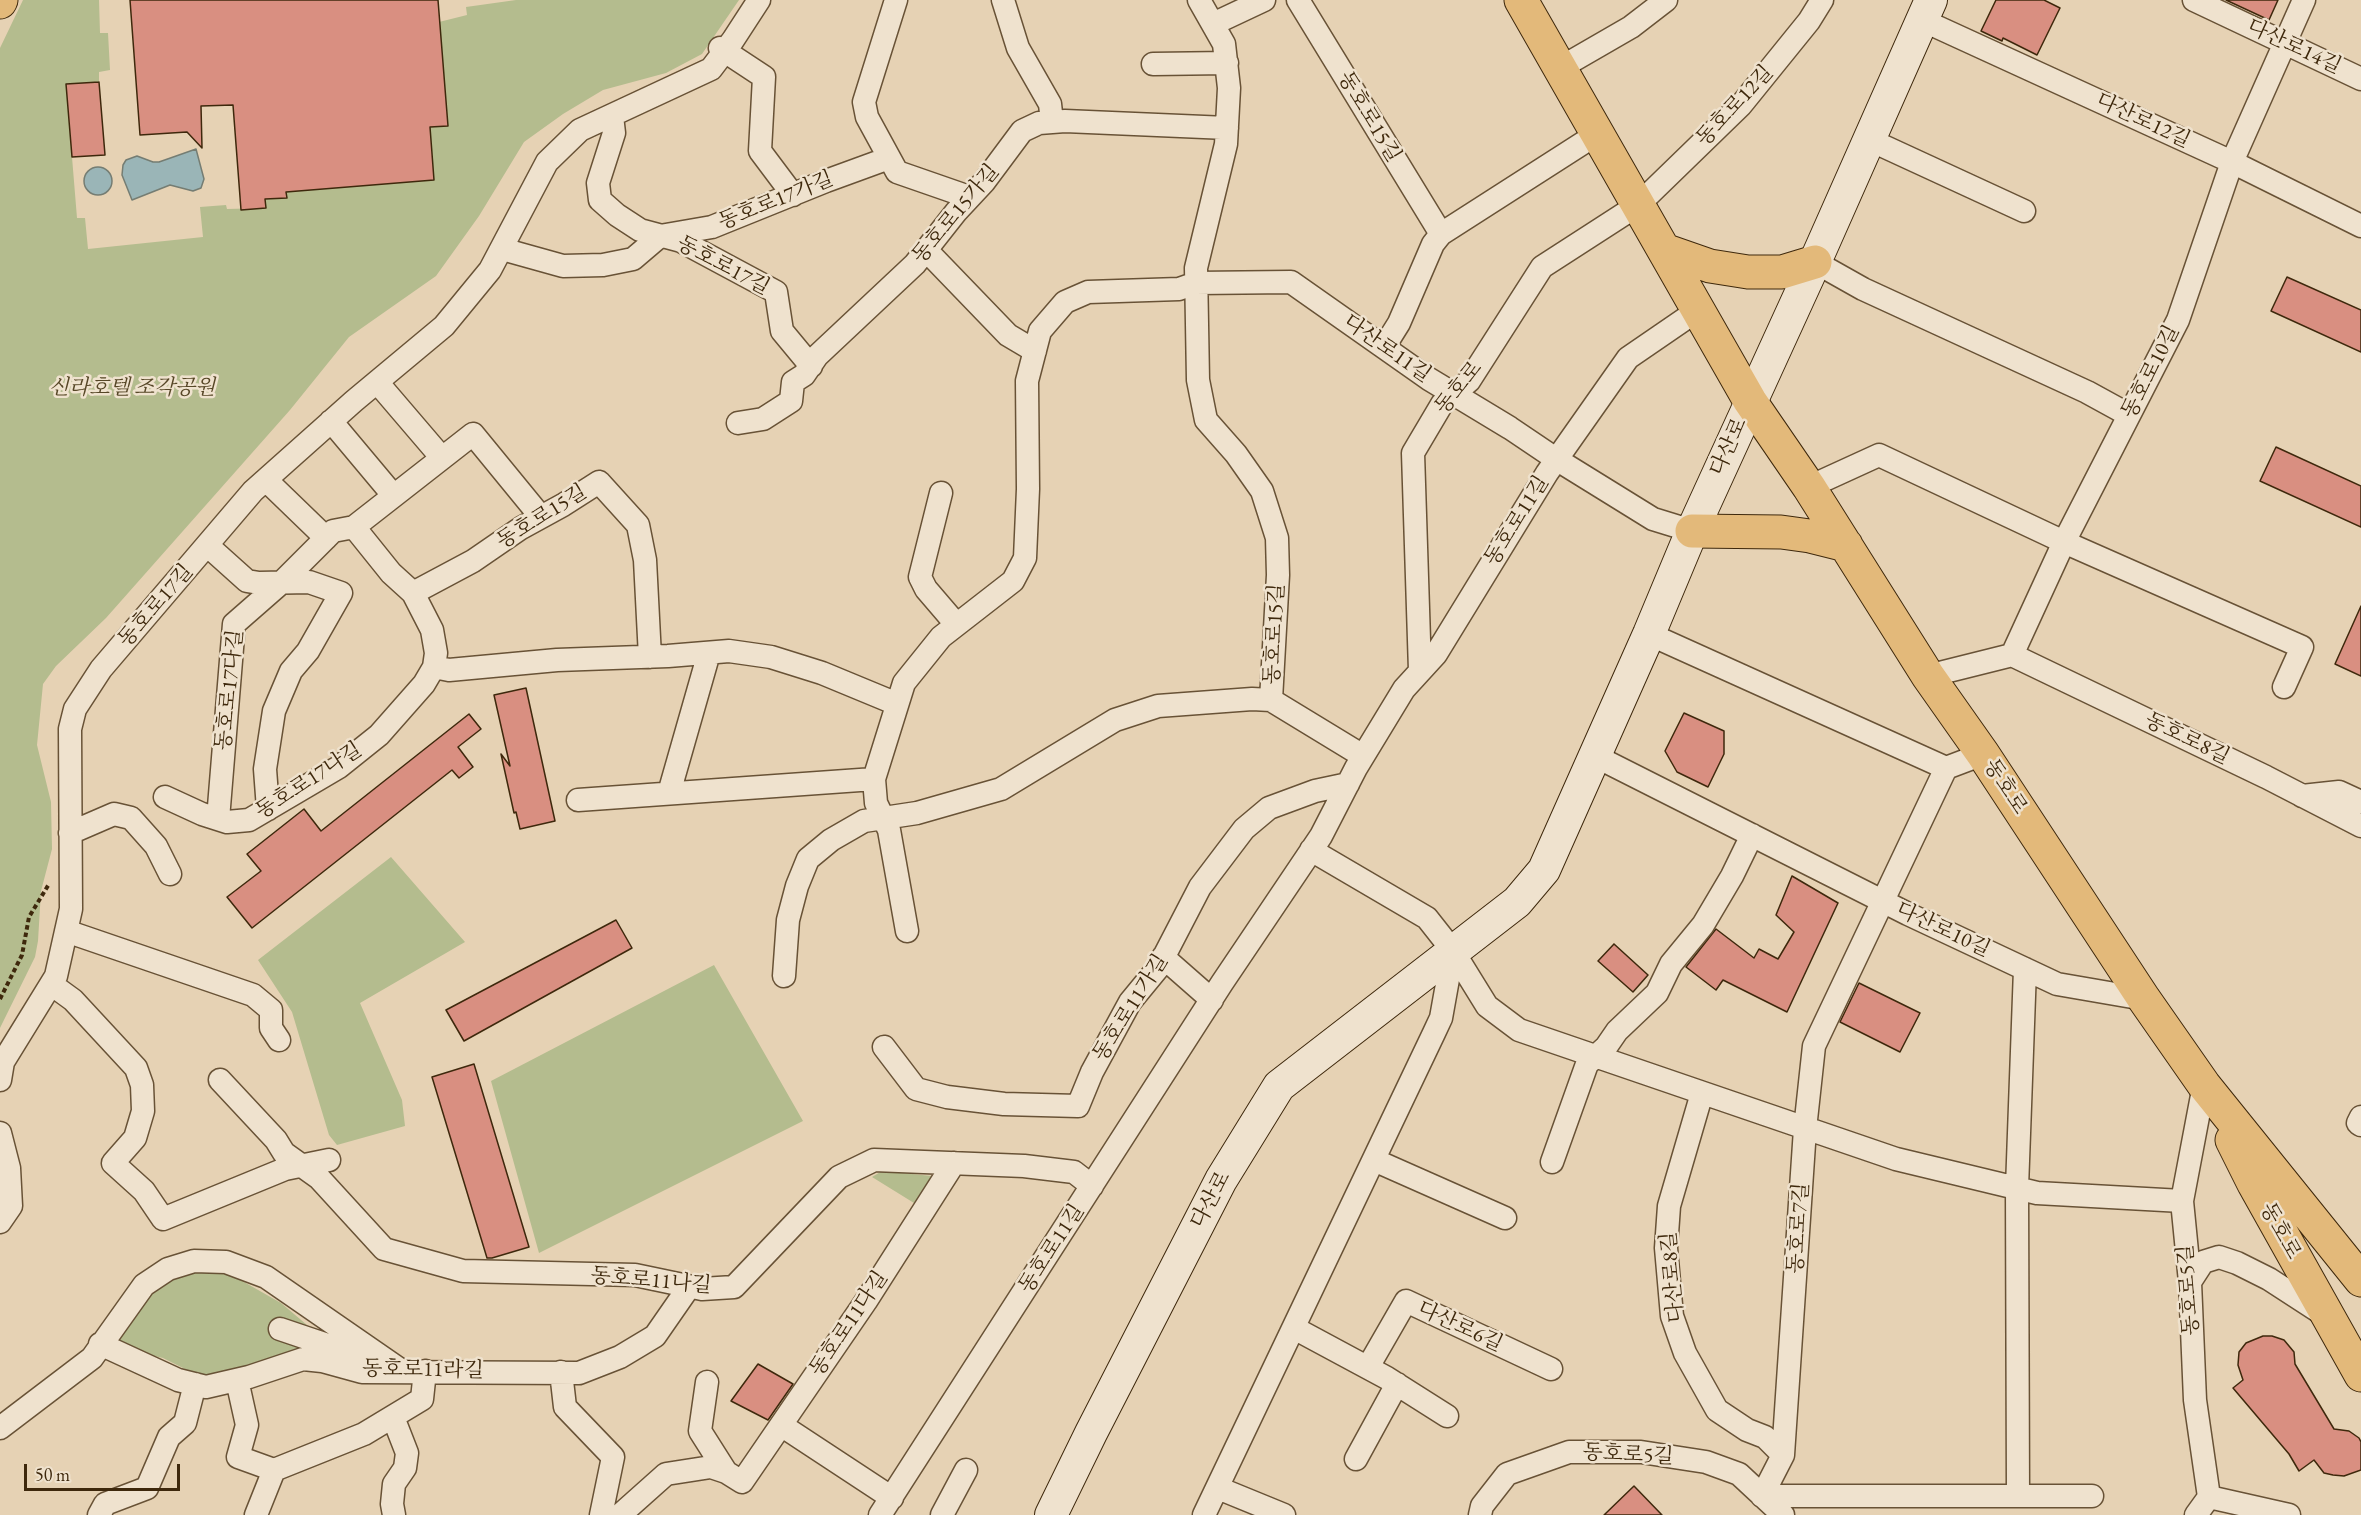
<!DOCTYPE html>
<html>
<head>
<meta charset="utf-8">
<style>
  body { margin:0 }
  #map { position:relative; width:2361px; height:1515px; overflow:hidden; background:#e6d2b4; font-family:"EB Garamond",serif }
  canvas { display:block }
  .scale { position:absolute; left:24px; top:1464px; width:156px; height:27px; box-sizing:border-box; border:3px solid #3e280c; border-top:0; padding-left:8px; font-size:18px; line-height:21px; white-space:nowrap; color:#3e280c; -webkit-text-stroke:4px #efe2ce; paint-order:stroke }
</style>
</head>
<body>
<div id="map">
<canvas width="2361" height="1515"></canvas>
<div class="scale">50 m</div>
</div>
<script>
const g = document.querySelector('canvas').getContext('2d');
g.lineJoin = 'round';
function paint(path, color) {
  g.fillStyle = color;
  g.fill(path, 'evenodd');
}
function shape(rows) {
  const path = new Path2D();
  for (const r of rows) {
    if (r.length === 3) {
      path.moveTo(r[0] + r[2], r[1]);
      path.arc(r[0], r[1], r[2], 0, 2 * Math.PI);
      continue;
    }
    path.moveTo(r[0], r[1]);
    for (let i = 2; i < r.length; i += 2) path.lineTo(r[i], r[i + 1]);
  }
  return path;
}
function strokePath(path, color, width, dash) {
  g.strokeStyle = color;
  g.lineWidth = width;
  g.lineCap = dash ? 'butt' : 'round';
  g.setLineDash(dash || []);
  g.stroke(path);
}
function write(font, color, halo, rows, align = 'center') {
  g.font = font + ' "EB Garamond","Noto Serif KR",serif';
  g.lineWidth = 5;
  g.setLineDash([]);
  g.textBaseline = 'middle';
  g.strokeStyle = halo;
  g.fillStyle = color;
  for (const [text, x, y, turn = 0] of rows) {
    g.save();
    g.translate(x, y);
    g.rotate((+turn || 0) * Math.PI / 180);
    g.textAlign = isNaN(turn) ? turn : align;
    if (halo) g.strokeText(text, 0, 0);
    g.fillText(text, 0, 0);
    g.restore();
  }
}
const green = shape([
  [23,0,99,0,100,33,108,33,110,70,99,72,99,82,66,84,77,218,85,218,88,249,203,237,200,207,226,205,227,209,265,208,265,199,286,198,286,191,434,180,430,127,448,126,439,22,467,15,466,7,516,0,739,0,702,54,666,73,603,90,563,114,524,142,479,216,436,276,349,337,290,410,106,618,56,666,43,684,37,745,51,802,52,849,41,891,38,941,35,957,0,1028,0,48],
  [391,857,465,942,360,1003,402,1100,405,1126,337,1145,329,1135,292,1012,258,960],
  [714,965,803,1121,539,1253,491,1081],
  [882,1171,932,1176,914,1203,872,1177],
  [201,1269,230,1274,281,1303,320,1336,309,1355,204,1382,189,1371,163,1358,132,1351,110,1340,135,1306,172,1274]
]);
const water = shape([
  [196,149,204,179,201,188,193,191,170,185,132,200,122,175,123,165,126,160,137,156,153,162,159,162,196,149],
  [98,181,14]
]);
const building = shape([
  [130,0,438,0,448,126,430,127,434,180,286,192,287,198,265,199,266,208,241,210,233,105,201,106,202,148,187,132,140,135,130,0],
  [1996,0,2044,0,2060,8,2037,55,2003,38,2002,41,1981,31,1996,0],
  [2226,0,2278,0,2269,20,2226,0],
  [99,82,105,155,72,157,66,84,99,82],
  [2287,277,2361,310,2361,352,2271,311,2287,277],
  [2276,447,2361,486,2361,527,2260,481,2276,447],
  [2361,606,2361,676,2335,664,2361,606],
  [526,688,555,821,520,829,516,812,514,813,501,754,510,766,494,695,526,688],
  [1684,713,1724,731,1724,754,1708,787,1677,772,1665,751,1684,713],
  [469,714,481,729,458,747,473,767,459,778,452,770,252,928,227,897,261,871,247,854,304,809,321,831,469,714],
  [1792,876,1838,903,1787,1012,1723,980,1716,990,1686,967,1716,929,1754,958,1759,949,1778,959,1794,932,1776,915,1792,876],
  [616,920,632,948,464,1041,446,1010,616,920],
  [1614,944,1648,975,1633,992,1598,961,1614,944],
  [1859,983,1920,1013,1900,1052,1840,1022,1859,983],
  [474,1064,529,1247,492,1258,487,1258,432,1077,474,1064],
  [2263,1336,2272,1336,2284,1340,2294,1352,2295,1364,2334,1429,2349,1431,2359,1438,2361,1442,2361,1470,2344,1476,2333,1475,2324,1473,2314,1460,2299,1471,2289,1454,2233,1388,2243,1380,2238,1365,2239,1352,2246,1343,2263,1336],
  [758,1364,793,1384,768,1420,731,1401,758,1364],
  [1634,1486,1662,1515,1604,1515,1634,1486]
]);
const path = shape([
  [0,999,22,955,29,917,49,884]
]);
const street = shape([
  [896,0,864,102,867,117,897,172,969,197],
  [1003,0,1018,48,1050,104,1052,122],
  [1199,0,1224,44,1229,88,1226,144,1196,268,1198,380,1206,420,1236,454,1262,491,1277,538,1278,575,1271,700],
  [1298,0,1441,234],
  [2194,0,2361,79],
  [1922,20,2232,162,2361,226],
  [1213,24,1264,0],
  [720,48,764,77,760,151,793,195],
  [1153,64,1227,63],
  [1560,68,1631,27,1666,0],
  [612,116,614,133,598,183,600,200,617,215,640,230,681,241,776,292,782,331,811,366],
  [1870,140,2024,211],
  [502,249,563,266,603,265,633,259,660,236,712,227,826,181,889,158],
  [926,250,1008,335,1035,351],
  [1815,262,1863,289,2087,392,2129,415],
  [1384,347,1399,323,1433,244,1441,234,1597,134],
  [377,382,442,458],
  [331,421,393,495],
  [738,423,763,419,791,401,793,382,804,375,817,356,915,264,956,212,984,182,1022,131,1039,123,1065,121,1227,128],
  [266,480,326,538],
  [1809,487,1879,455,2064,542,2302,647,2284,687],
  [941,493,920,577,926,589,956,624],
  [208,546,247,581,259,583,309,582,341,593,308,651,291,671,274,711,265,769,268,809],
  [413,593,473,561,521,528,563,505,599,482,638,525,645,560,650,657],
  [1649,634,1946,768],
  [2012,655,2266,777,2361,826],
  [434,667,449,670,557,660,668,656,729,651,771,657,822,673,897,704],
  [1420,671,1413,453,1442,404,1469,381,1542,267,1638,205,1741,105,1809,21,1822,0],
  [1928,676,2012,655,2064,542,2178,320,2232,162,2304,0],
  [1595,756,1908,914,2057,984,2144,999],
  [669,793,709,653],
  [2302,796,2339,792,2361,802],
  [165,797,202,814,227,822,249,820,339,767,379,735,424,684,434,667,436,653,432,630,413,593,391,573,354,527],
  [578,800,874,779],
  [218,819,234,624,282,582,333,531,354,527,473,434,541,517],
  [70,833,114,814,131,818,156,846,170,874],
  [1311,850,1427,918,1453,951,1487,1006,1519,1030,1896,1159,2037,1193,2182,1201],
  [66,931,253,995,271,1010,271,1028,279,1040],
  [907,931,889,830,876,803,874,779,904,683,941,637,1013,581,1025,558,1028,489,1027,381,1040,331,1065,302,1088,292,1179,289,1196,283,1291,282,1429,379,1510,428,1556,459,1653,519,1692,531],
  [1163,957,1212,1000],
  [784,976,788,920,797,886,808,859,831,840,864,821,917,813,1001,789,1115,720,1158,706,1252,699,1271,700,1363,756],
  [51,984,73,1000,136,1068,142,1085,143,1111,135,1138,113,1163,144,1191,163,1219,285,1169,329,1160],
  [884,1047,916,1089,947,1097,1004,1104,1078,1106,1092,1072,1130,1002,1158,968,1200,887,1244,829,1269,808,1315,791,1348,784],
  [0,1080,3,1062,56,976,71,909,70,729,75,709,101,669,253,491,354,401,444,326,490,270,547,162,580,130,711,69,733,40,759,0],
  [220,1080,276,1140,284,1153,319,1178,384,1249,463,1271,635,1275,702,1289,734,1287,839,1177,874,1160,1024,1166,1074,1172,1092,1186],
  [1702,1093,1669,1206,1666,1248,1672,1316,1685,1353,1717,1410,1747,1430,1765,1437,1783,1455],
  [2361,1117,2358,1123,2361,1125],
  [0,1133,9,1168,11,1206,0,1222],
  [1374,1160,1505,1218],
  [1552,1162,1587,1064,1606,1047,1617,1031,1657,993,1671,964,1703,925,1732,876,1752,835],
  [2190,1282,2203,1262,2219,1257,2237,1263,2269,1279,2326,1316],
  [1294,1328,1387,1378,1447,1416],
  [280,1329,357,1355,370,1355],
  [100,1344,178,1380,206,1387,249,1377,303,1359,322,1361,362,1372,579,1373,620,1357,655,1336,689,1287],
  [1368,1367,1406,1301,1551,1369],
  [561,1372,565,1407,613,1457,601,1515],
  [237,1380,247,1425,238,1457,274,1470],
  [707,1382,700,1431,726,1472],
  [393,1417,407,1453,405,1468,394,1484,392,1504,394,1515],
  [781,1425,892,1498],
  [0,1428,92,1358,144,1285,168,1269,194,1261,226,1262,266,1277,402,1371],
  [1356,1459,1397,1384],
  [1218,1488,1284,1515],
  [1762,1496,1783,1455,1805,1129,1814,1046,1946,768,1983,754],
  [1762,1496,2092,1496],
  [2018,1496,2017,1188,2025,969],
  [2209,1497,2289,1515],
  [99,1515,105,1504,147,1488,169,1437,185,1423,195,1384],
  [256,1515,274,1470,364,1434,422,1399,425,1371],
  [620,1515,666,1474,711,1467,726,1472,742,1482,866,1301,954,1163],
  [880,1515,1222,983,1321,836,1356,768,1404,689,1436,654,1547,473,1628,358,1698,310],
  [942,1515,966,1470],
  [1204,1515,1434,1033,1441,1018,1453,951],
  [1480,1515,1482,1506,1507,1474,1569,1452,1641,1452,1706,1462,1739,1474,1783,1515],
  [2196,1515,2209,1497,2195,1400,2190,1282,2182,1201,2204,1085]
]);
const secondary = shape([
  [1051,1515,1091,1433,1221,1180,1279,1086,1517,902,1544,870,1649,634,1692,531,1815,262,1931,0]
]);
const primary = shape([
  [1521,0,1750,401,1809,487,1928,676,1983,754,2144,999,2204,1085,2361,1280],
  [0,2,1,0],
  [1664,250,1710,266,1748,272,1782,272,1815,262],
  [1692,531,1781,532,1810,536,1846,545],
  [2232,1140,2254,1184,2361,1375]
]);
const streetNames = [
  ["다산로14길",2294,47,25],
  ["동호로12길",1735,106,-47],
  ["동호로15길",1369,117,59],
  ["다산로12길",2143,121,25],
  ["동호로17가길",776,201,-22],
  ["동호로15가길",956,214,-50],
  ["동호로17길",723,266,28],
  ["다산로11길",1387,349,35],
  ["동호로10길",2151,372,-63],
  ["동호로",1459,388,-51],
  ["다산로",1729,447,-66],
  ["동호로15길",542,517,-32],
  ["동호로11길",1517,521,-58],
  ["동호로17길",156,606,-49],
  ["동호로15길",1275,634,-87],
  ["동호로17다길",230,690,-84],
  ["동호로8길",2187,739,26],
  ["동호로17나길",309,781,-33],
  ["동호로",2005,787,57],
  ["다산로10길",1943,930,25],
  ["동호로11가길",1131,1008,-58],
  ["다산로",1211,1200,-62],
  ["동호로7길",1799,1228,-86],
  ["동호로",2280,1231,61],
  ["동호로11길",1052,1249,-57],
  ["다산로8길",1673,1277,-95],
  ["동호로11나길",651,1281,5],
  ["동호로5길",2189,1290,-94],
  ["동호로11다길",849,1324,-56],
  ["다산로6길",1460,1327,25],
  ["동호로11라길",423,1370,1],
  ["동호로5길",1628,1455,3]
];
const parkNames = [
  ["신라호텔 조각공원",132,388]
];
paint(green, '#b4bc8e');
paint(water, '#9ab5b7');
strokePath(water, '#757d73', 1.5);
paint(building, '#d98f81');
strokePath(building, '#3e280c', 1.5);
strokePath(street, '#685236', 25);
strokePath(secondary, '#3e280c', 34);
strokePath(primary, '#3e280c', 35);
strokePath(path, '#3e280c', 4, [4.5, 3]);
strokePath(street, '#efe2ce', 22);
strokePath(secondary, '#efe2ce', 32);
strokePath(primary, '#e3b97a', 33);
write('21px', '#3e280c', '#efe2ce', streetNames);
write('italic 21px', '#564626', '#efe2ce', parkNames);
</script>
</body>
</html>
